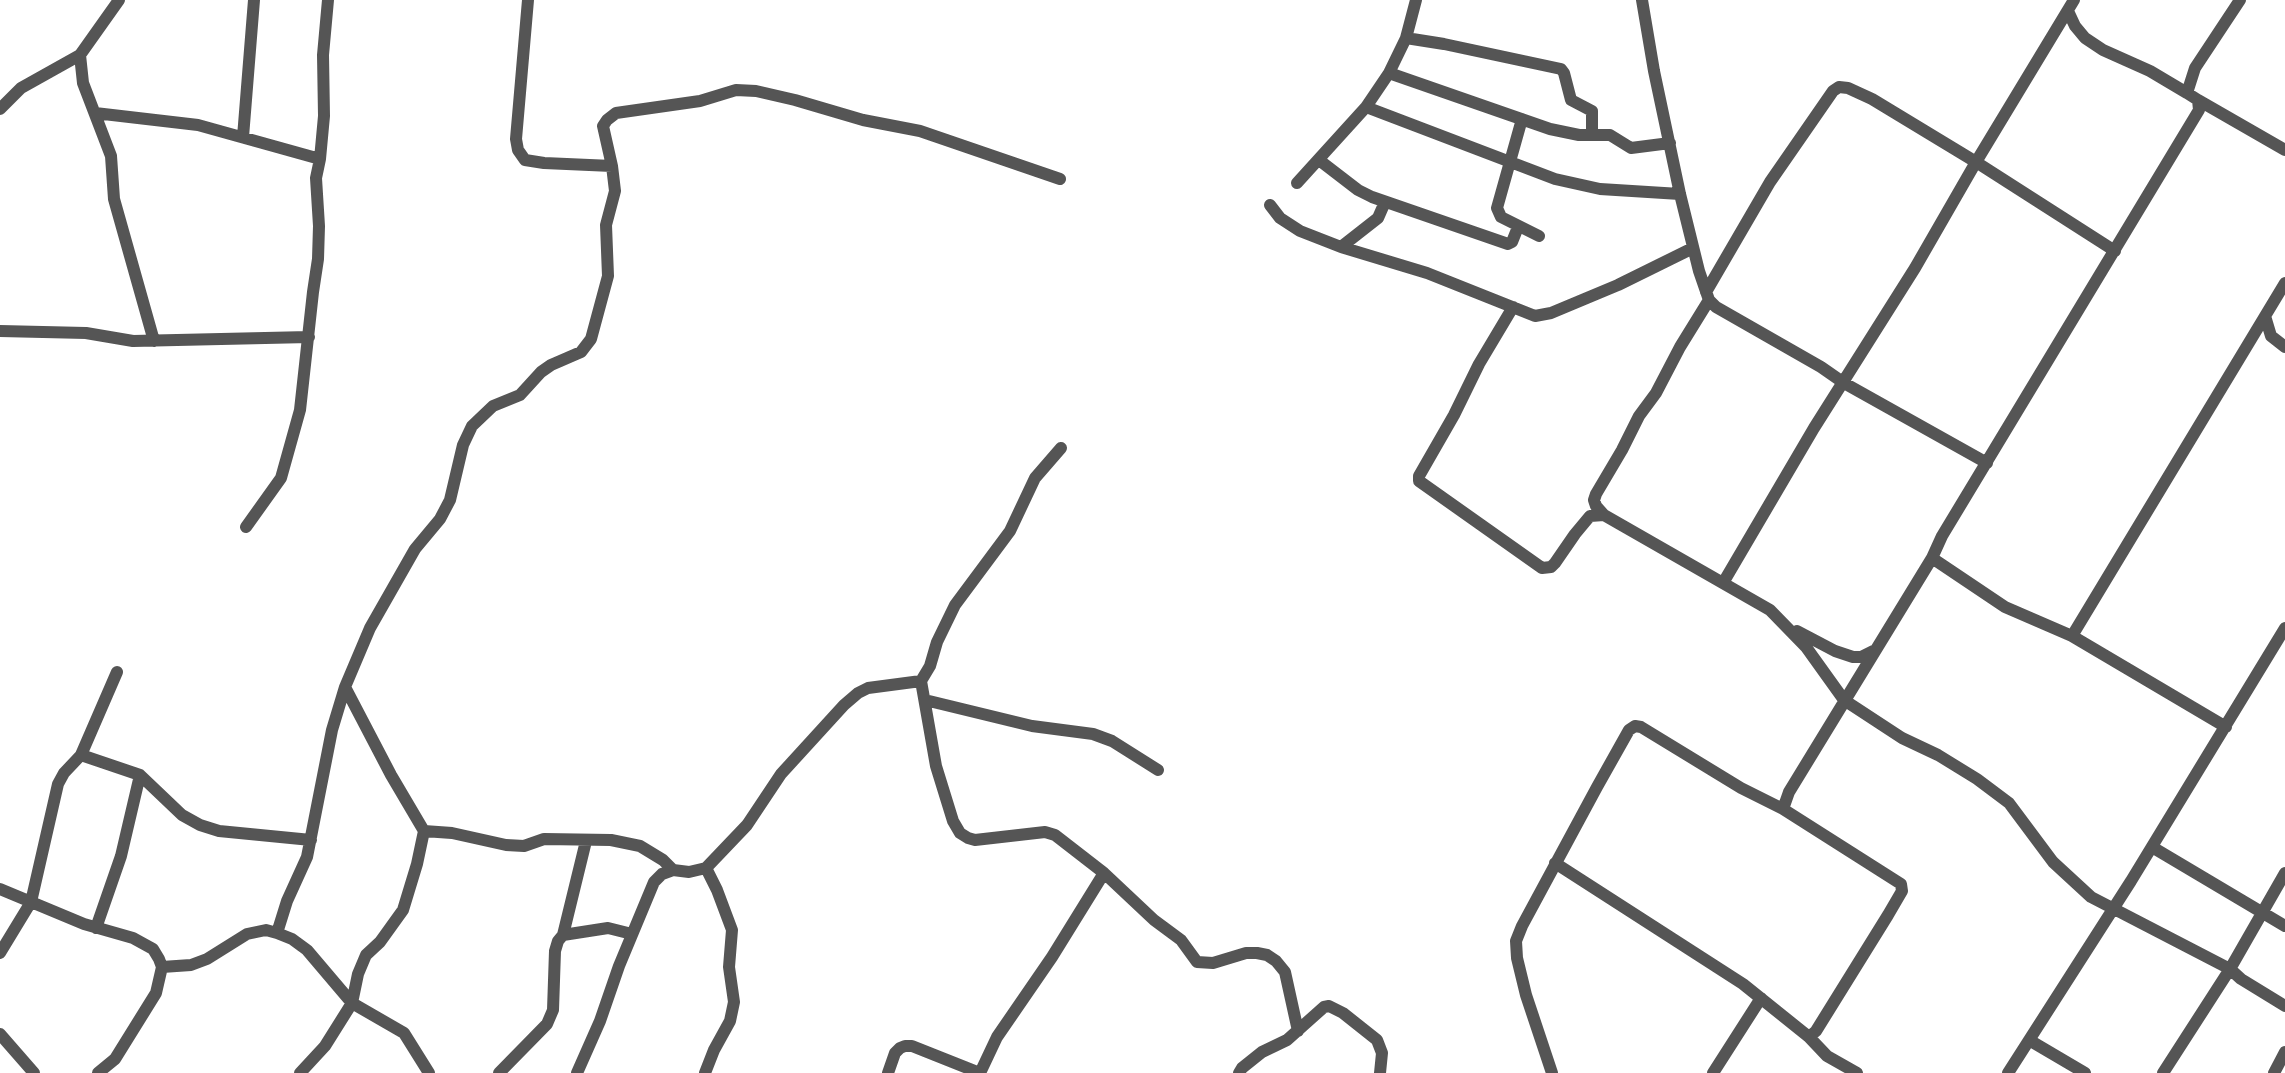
<!DOCTYPE html>
<html>
<head>
<meta charset="utf-8">
<style>
  body { margin:0 }
  canvas { display:block; background:#fff }
</style>
</head>
<body>
<canvas width="2285" height="1073"></canvas>
<script>
const g = document.querySelector('canvas').getContext('2d');
g.lineJoin = 'round';
function shape(rows) {
  const path = new Path2D();
  for (const r of rows) {
    path.moveTo(r[0], r[1]);
    for (let i = 2; i < r.length; i += 2) path.lineTo(r[i], r[i + 1]);
  }
  return path;
}
function strokePath(path, color, width, dash) {
  g.strokeStyle = color;
  g.lineWidth = width;
  g.lineCap = dash ? 'butt' : 'round';
  g.setLineDash(dash || []);
  g.stroke(path);
}
const minor = shape([
  [528,0,516,139,518,150,525,160,544,163,612,166],
  [1642,0,1654,71,1680,194,1699,271,1709,300,1716,307,1821,367,1844,383,1987,463],
  [1406,38,1444,44,1561,69,1564,73,1571,100,1592,111,1592,135],
  [80,55,83,83,111,156,114,199,154,341],
  [1389,73,1550,129,1579,135,1610,135,1631,148,1670,143],
  [2187,93,2195,68,2240,0],
  [2198,100,2285,150],
  [1366,107,1555,179,1600,189,1680,194],
  [0,109,21,88,80,55,119,0],
  [95,113,198,125,320,159],
  [1522,119,1497,208,1501,217,1539,236],
  [243,137,254,0],
  [1319,160,1358,190,1372,197,1508,244,1512,242,1518,227],
  [1297,183,1366,107,1389,73,1406,38,1416,0],
  [1270,205,1280,218,1300,231,1341,247,1427,273,1535,316,1551,313,1618,285,1693,248],
  [1341,247,1378,218,1385,202],
  [1706,292,1770,182,1833,91,1839,87,1848,88,1872,99,1976,162,2115,251],
  [1709,300,1680,347,1656,393,1639,416,1622,450,1596,494,1594,500,1596,506,1604,515,1770,610,1806,647,1844,700,1902,738,1938,755,1977,779,2009,803,2053,862,2091,897,2230,969,2241,979,2285,1006],
  [1513,307,1479,364,1454,415,1419,476,1419,481,1542,568,1551,567,1555,563,1575,534,1590,516,1604,515],
  [2265,316,2271,336,2285,347],
  [0,331,86,333,133,341,309,337],
  [246,527,281,478,300,410,313,292,318,259,319,226,316,178,320,159,324,116,323,55,328,0],
  [1932,558,2005,607,2072,636,2226,727],
  [1723,583,1814,428,1915,268,1976,162,2074,0],
  [1797,631,1835,651,1853,657,1861,657,1873,651],
  [2072,636,2285,283],
  [921,681,936,766,953,821,960,833,968,838,975,840,1045,832,1055,835,1104,873,1154,920,1181,940,1197,962,1213,963,1246,953,1257,953,1267,955,1276,961,1285,972,1298,1031],
  [345,687,391,775,424,831],
  [925,700,1032,726,1093,734,1112,741,1158,770],
  [81,755,140,775,182,815,200,825,219,831,311,840],
  [1783,809,1789,792,1932,558,1942,536,2199,110,2198,100,2187,93,2150,71,2103,50,2085,38,2075,26,2068,11],
  [2152,847,2285,926],
  [1555,863,1743,984,1809,1037,1827,1056,1857,1073],
  [0,889,84,924,133,938,153,949,159,959,162,967,156,993,115,1059,98,1073],
  [96,928,121,856,140,775],
  [277,933,287,901,307,857,332,730,345,687,370,628,415,549,440,519,450,500,463,445,472,426,493,406,520,395,541,372,551,365,581,352,591,339,608,276,606,225,615,191,612,166,603,126,607,120,616,113,700,101,736,90,756,91,795,100,863,120,920,131,1060,179],
  [563,935,586,841],
  [0,953,31,902,58,784,64,773,81,755,117,672],
  [162,967,191,965,207,959,247,934,266,930,277,933,292,939,307,950,352,1003,404,1033,429,1073],
  [0,1034,34,1073],
  [2029,1040,2085,1073],
  [300,1073,325,1046,352,1003,358,974,366,955,380,942,403,910,417,864,424,831,452,833,506,845,524,846,544,839,611,840,640,846,663,860,673,870],
  [499,1073,547,1024,553,1010,555,951,558,941,563,935,608,928,632,934],
  [577,1073,600,1021,619,966,654,882,662,874,673,870,689,872,706,868,747,825,781,774,844,705,858,693,868,688,921,681,930,666,937,642,955,605,1010,531,1035,478,1061,448],
  [705,1073,714,1050,730,1021,734,1002,729,967,732,930,717,890,706,868],
  [888,1073,895,1053,900,1048,905,1046,912,1046,980,1073,997,1037,1052,957,1104,873],
  [1239,1073,1242,1068,1262,1052,1287,1040,1324,1007,1329,1006,1343,1013,1377,1040,1382,1053,1380,1073],
  [1552,1073,1526,995,1517,958,1516,941,1522,926,1597,787,1629,730,1635,726,1641,727,1741,788,1783,809,1901,884,1902,891,1888,915,1816,1031,1809,1037],
  [1713,1073,1761,998],
  [2008,1073,2131,881,2285,628],
  [2163,1073,2230,969,2285,873],
  [2274,1073,2285,1052]
]);
strokePath(minor, '#555', 12);
</script>
</body>
</html>
